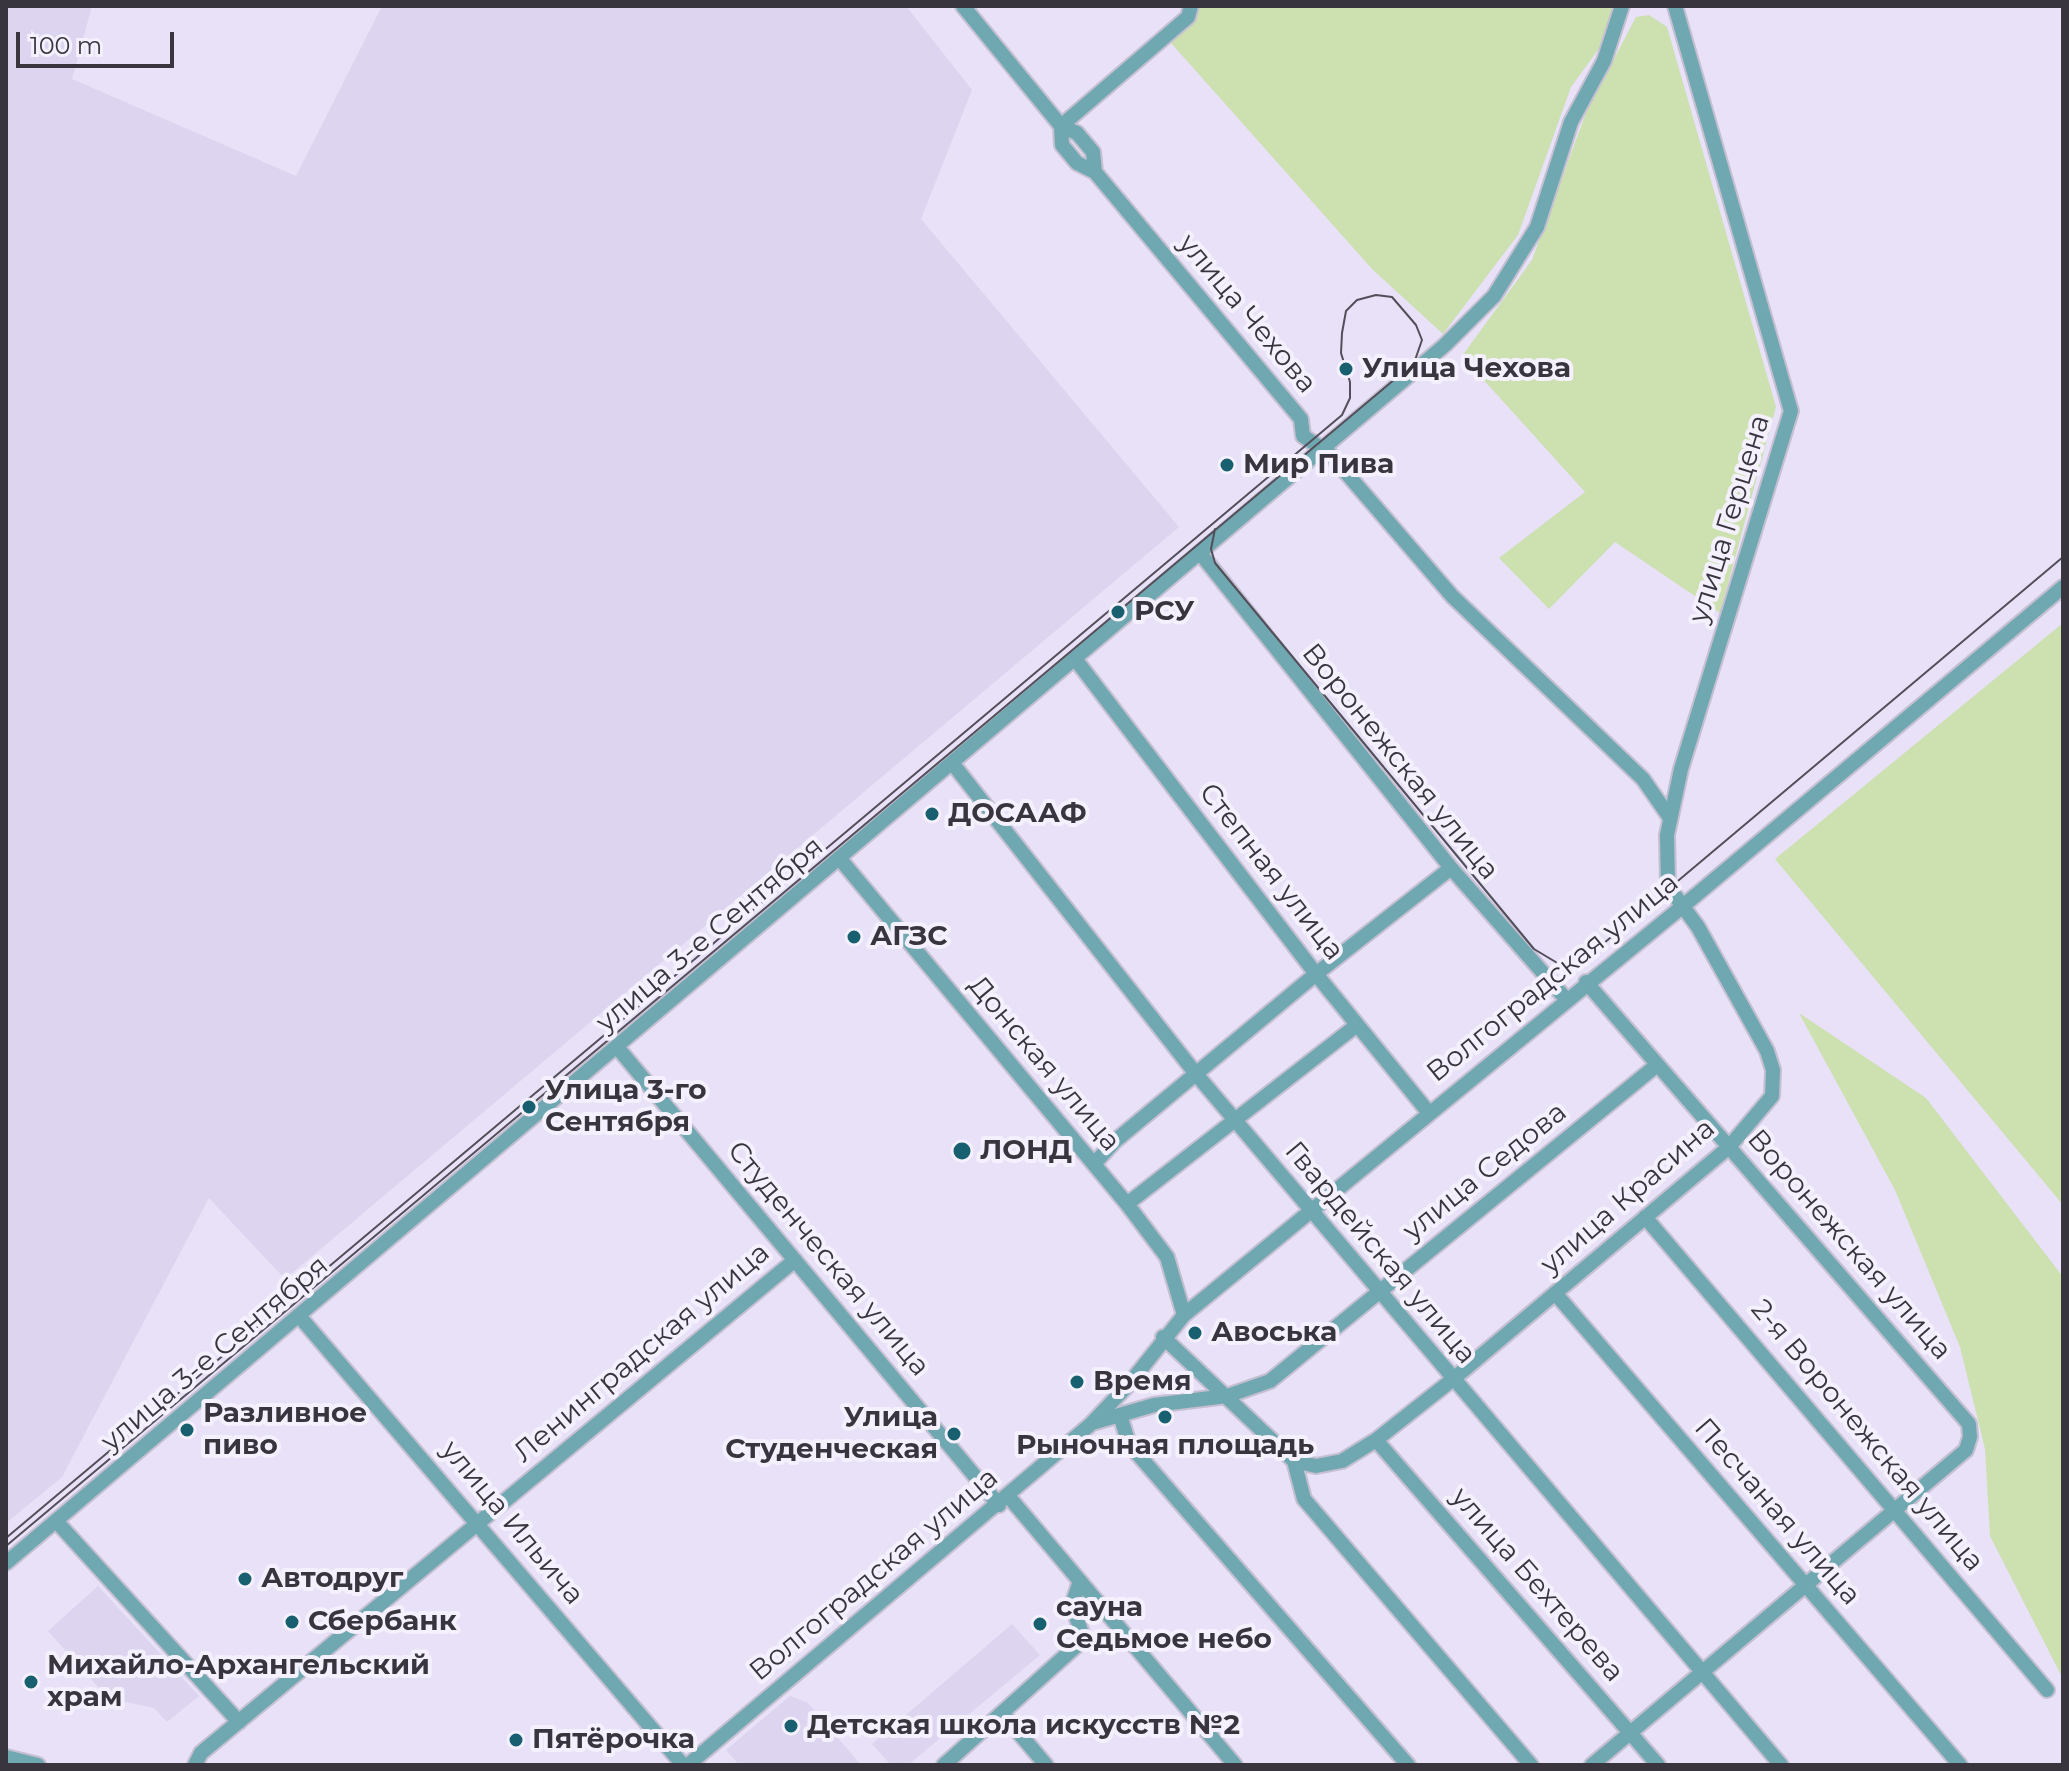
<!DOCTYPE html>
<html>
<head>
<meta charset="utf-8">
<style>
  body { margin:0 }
  #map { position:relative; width:2069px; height:1771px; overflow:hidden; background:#e8e1f7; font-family:Montserrat,sans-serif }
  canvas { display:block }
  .frame { position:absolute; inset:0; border:8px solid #38353e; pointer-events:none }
  .scale { position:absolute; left:16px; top:32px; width:158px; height:36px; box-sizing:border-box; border:4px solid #38353e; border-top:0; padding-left:10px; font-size:24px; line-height:28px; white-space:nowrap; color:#38353e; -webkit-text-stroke:6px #f4f0fd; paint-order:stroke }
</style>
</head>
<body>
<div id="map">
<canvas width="2069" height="1771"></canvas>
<div class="frame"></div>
<div class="scale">100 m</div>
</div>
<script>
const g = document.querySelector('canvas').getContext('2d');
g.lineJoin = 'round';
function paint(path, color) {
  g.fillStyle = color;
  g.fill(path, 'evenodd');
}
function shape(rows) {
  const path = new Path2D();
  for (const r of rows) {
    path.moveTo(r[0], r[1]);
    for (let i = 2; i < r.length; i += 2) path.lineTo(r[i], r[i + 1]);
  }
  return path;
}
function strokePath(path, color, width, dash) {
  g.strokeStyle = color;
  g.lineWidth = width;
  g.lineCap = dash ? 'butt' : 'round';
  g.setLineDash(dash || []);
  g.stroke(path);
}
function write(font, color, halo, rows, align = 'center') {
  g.font = font + ' Montserrat,sans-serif';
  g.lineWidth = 8;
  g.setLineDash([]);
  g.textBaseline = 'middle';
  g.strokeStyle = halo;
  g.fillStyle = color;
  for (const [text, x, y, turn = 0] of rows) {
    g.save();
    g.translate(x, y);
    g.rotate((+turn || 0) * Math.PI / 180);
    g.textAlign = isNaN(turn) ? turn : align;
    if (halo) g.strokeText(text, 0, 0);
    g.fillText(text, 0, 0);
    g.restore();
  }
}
const built = shape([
  [6,6,92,6,72,79,296,176,382,6,906,6,972,90,921,219,1179,527,285,1279,209,1198,62,1477,6,1523],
  [98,1586,199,1696,167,1722,154,1708,108,1698,48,1631],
  [1012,1624,1040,1655,908,1765,891,1765,872,1744],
  [790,1696,808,1703,861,1765,739,1765,726,1750]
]);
const green = shape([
  [1198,6,1630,6,1571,87,1518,235,1443,334,1372,269,1171,43,1194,20],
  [1649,15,1667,27,1776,407,1720,613,1615,542,1549,609,1499,558,1585,492,1462,356,1532,260,1587,110,1636,17],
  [2063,623,2063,1205,1775,859],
  [1799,1013,1926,1098,2063,1277,2063,1679,1990,1536,1985,1449,1960,1347,1895,1190]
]);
const minor = shape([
  [963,6,1061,126,1077,133,1093,152,1095,172,1301,419,1303,436,1330,454,1452,596,1643,779,1670,818],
  [1095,172,1077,163,1062,145,1061,126,1188,17,1191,6],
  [1200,553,1451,868,1566,999],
  [1076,660,1316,974,1429,1113],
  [953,764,1196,1074,1781,1765],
  [840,859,1127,1204,1167,1257,1184,1315],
  [1586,982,1969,1424,1970,1437,1966,1450,1592,1765],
  [617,1047,999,1505],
  [1094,1164,1115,1141,1316,974,1451,868],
  [1127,1204,1357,1025],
  [1645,1217,2047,1690],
  [1555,1293,1960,1765],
  [300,1317,683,1765],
  [1163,1337,1294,1461,1316,1466,1342,1461,1376,1440,1452,1380,1729,1147,1772,1096,1773,1070,1767,1051,1698,927,1668,886,1667,835,1681,769,1791,411,1675,6],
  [1120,1415,1129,1444,1408,1765],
  [1092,1423,1154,1405,1227,1396,1270,1381,1657,1065],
  [1376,1440,1658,1765],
  [1294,1461,1304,1499,1531,1765],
  [1009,1497,1235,1765],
  [57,1522,239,1722],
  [6,1563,1445,345,1494,296,1537,227,1571,122,1604,61,1622,6],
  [1003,1714,1046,1765],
  [6,1757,38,1765],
  [195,1765,201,1753,795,1260],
  [688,1765,1091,1424,1129,1384,1184,1315,1683,906,2063,587],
  [944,1765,1084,1639,1072,1605,1080,1581]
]);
const tram = shape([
  [1215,529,1211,549,1215,563,1534,949,1559,964,1591,954,2063,557],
  [6,1538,1342,415,1350,398,1350,382,1341,353,1342,333,1346,311,1357,300,1376,295,1392,297,1416,325,1422,340,1414,363,6,1546]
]);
const markers = [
  [1346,369,8,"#186070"],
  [1227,465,8,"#186070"],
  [1118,612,8,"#186070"],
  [932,814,8,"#186070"],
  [854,937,8,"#186070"],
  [529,1107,8,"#186070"],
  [962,1151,10,"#186070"],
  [1195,1333,8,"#186070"],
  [1077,1382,8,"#186070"],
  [1165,1417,8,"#186070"],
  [187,1430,8,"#186070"],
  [954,1434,8,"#186070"],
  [245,1579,8,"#186070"],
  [292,1622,8,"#186070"],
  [1040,1624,8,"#186070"],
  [31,1682,8,"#186070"],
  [791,1726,8,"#186070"],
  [516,1740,8,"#186070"]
];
const streetNames = [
  ["улица Чехова",1247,314,50],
  ["улица Герцена",1730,519,-73],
  ["Воронежская улица",1400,762,51],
  ["Степная улица",1271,872,52],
  ["улица 3-е Сентября",710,935,-40],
  ["Волгоградская улица",1553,978,-39],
  ["Донская улица",1044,1064,50],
  ["улица Седова",1485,1172,-39],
  ["улица Красина",1628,1197,-41],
  ["Воронежская улица",1849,1245,49],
  ["Гвардейская улица",1380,1253,50],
  ["Студенческая улица",828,1259,50],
  ["Ленинградская улица",642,1353,-40],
  ["улица 3-е Сентября",215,1354,-40],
  ["2-я Воронежская улица",1867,1436,50],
  ["Песчаная улица",1777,1512,49],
  ["улица Ильича",512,1523,50],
  ["Волгоградская улица",874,1575,-40],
  ["улица Бехтерева",1537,1585,49]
];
const poiNames = [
  ["Улица Чехова",1362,369],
  ["Мир Пива",1243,465],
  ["РСУ",1134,612],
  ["ДОСААФ",948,814],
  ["АГЗС",870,937],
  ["Улица 3-го",545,1091],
  ["Сентября",545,1123],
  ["ЛОНД",980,1151],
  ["Авоська",1211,1333],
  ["Время",1093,1382],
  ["Разливное",203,1414],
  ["пиво",203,1446],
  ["Улица",938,1418,"right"],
  ["Студенческая",938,1450,"right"],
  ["Рыночная площадь",1165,1446,"center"],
  ["Автодруг",261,1579],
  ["сауна",1056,1608],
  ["Седьмое небо",1056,1640],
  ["Сбербанк",308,1622],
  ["Михайло-Архангельский",47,1666],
  ["храм",47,1698],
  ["Детская школа искусств №2",807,1726],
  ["Пятёрочка",532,1740]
];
paint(built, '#ddd4ef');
paint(green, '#cce0b0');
strokePath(minor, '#c5bfd2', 18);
strokePath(minor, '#70a8b1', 14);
strokePath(tram, '#534f5a', 2);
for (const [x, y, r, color] of markers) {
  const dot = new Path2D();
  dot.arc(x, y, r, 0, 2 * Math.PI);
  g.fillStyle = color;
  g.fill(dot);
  strokePath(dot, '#f4f0fd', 3);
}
write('28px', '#38353e', '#f4f0fd', streetNames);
write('bold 28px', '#38353e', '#f4f0fd', poiNames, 'left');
</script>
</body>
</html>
